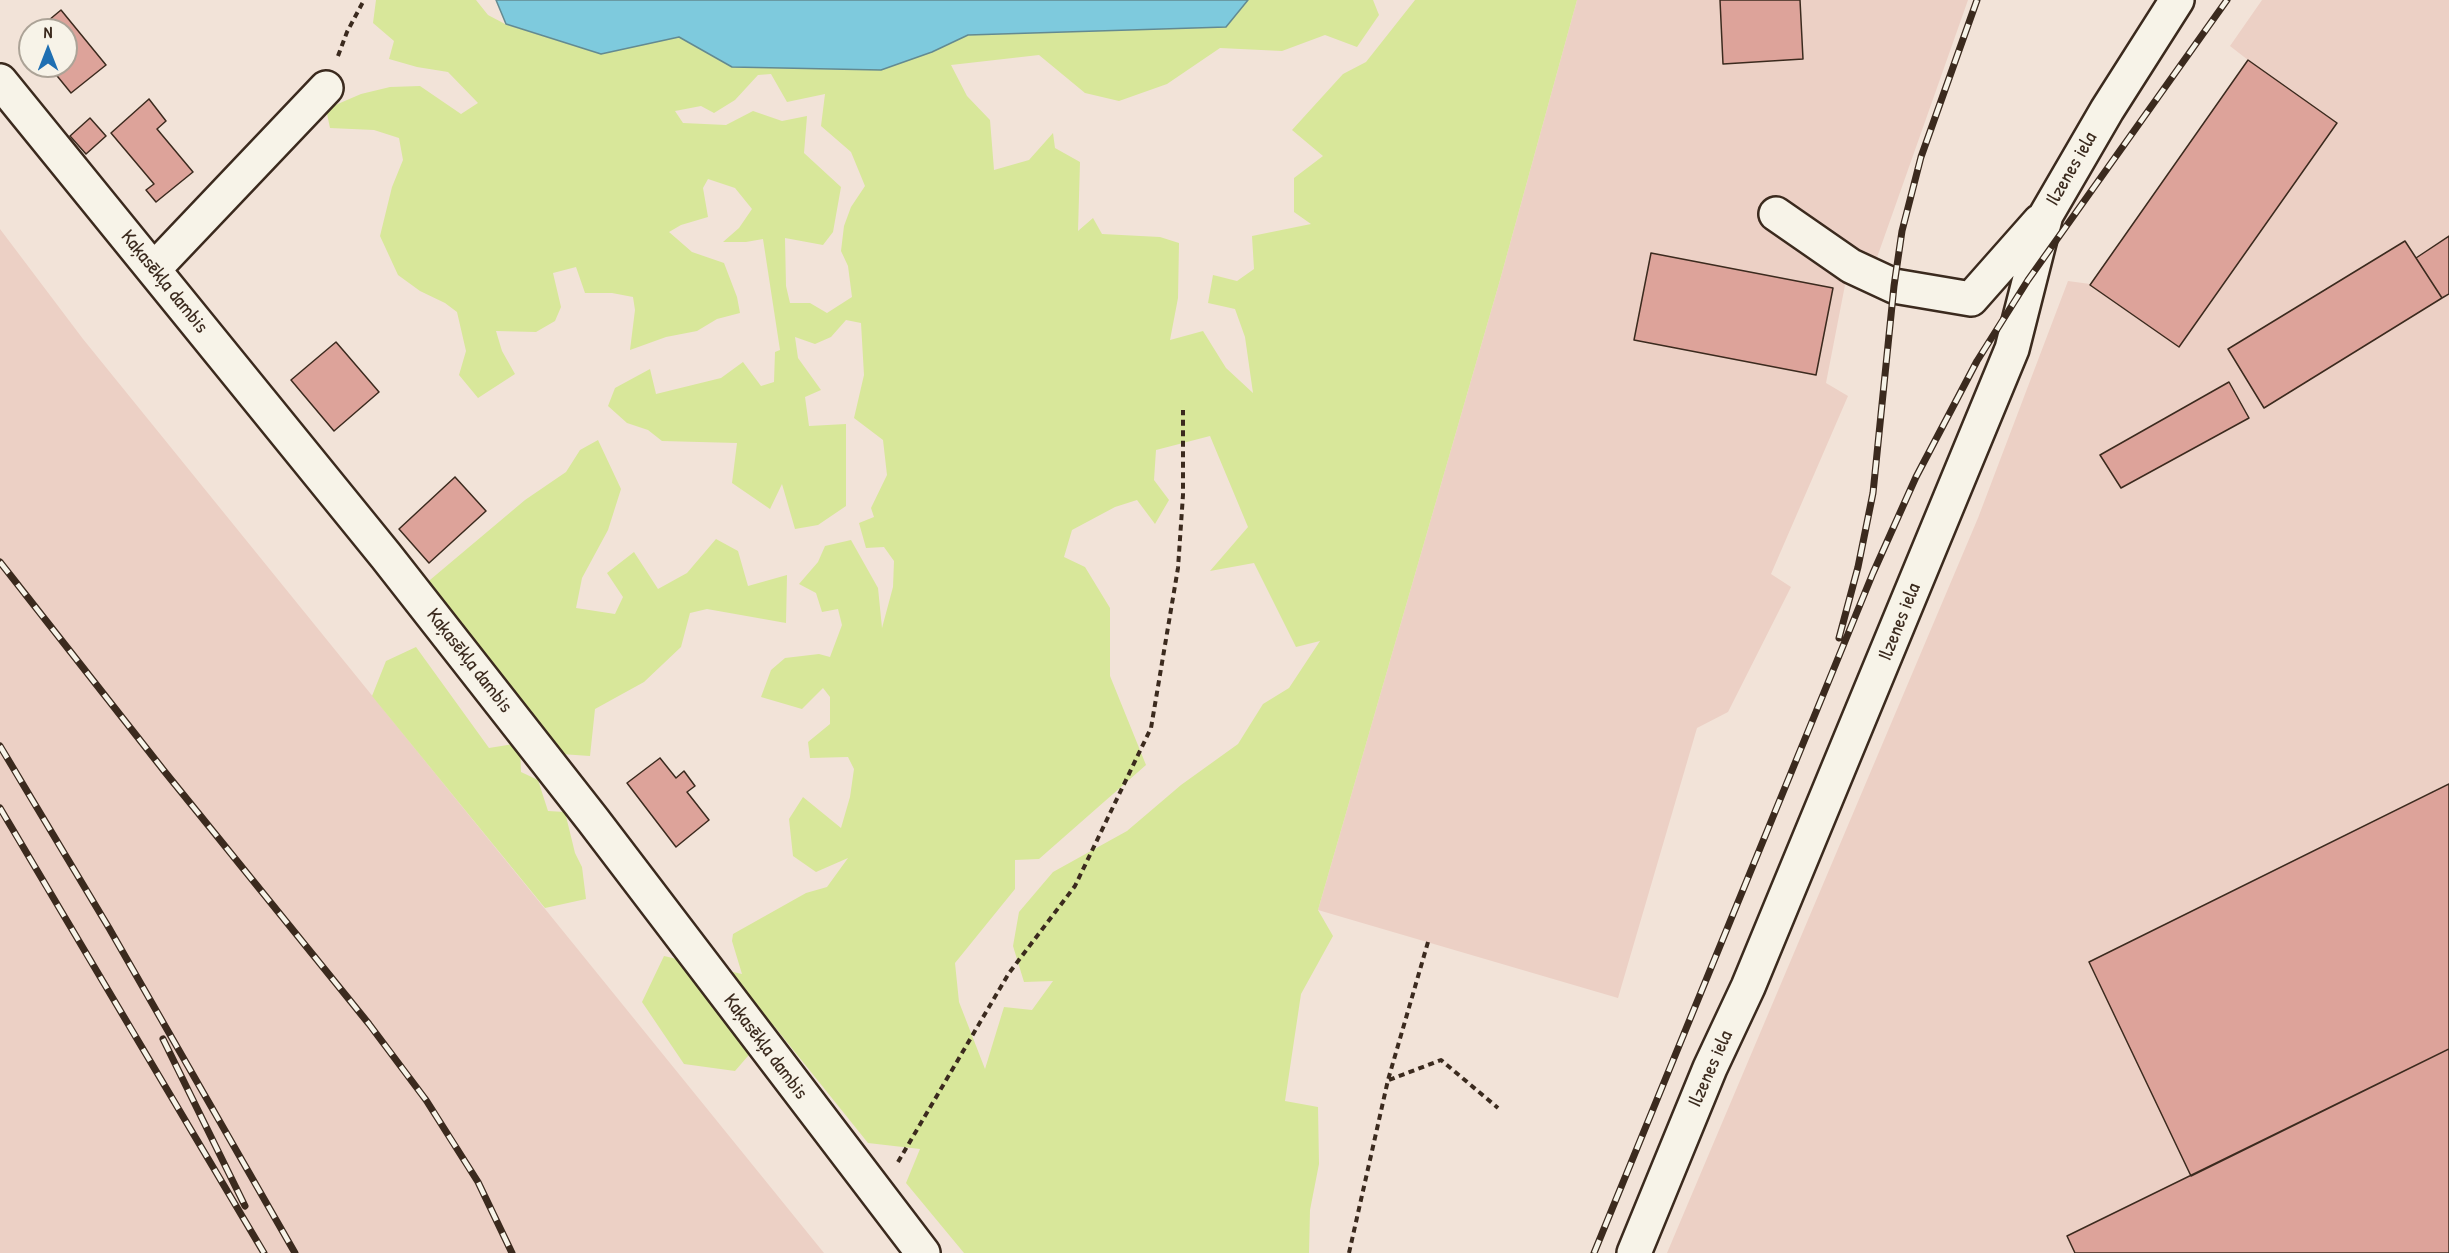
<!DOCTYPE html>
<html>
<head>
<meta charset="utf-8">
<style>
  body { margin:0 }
  #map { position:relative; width:2449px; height:1253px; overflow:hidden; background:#f2e3d8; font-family:"Patrick Hand",sans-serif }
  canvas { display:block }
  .north { position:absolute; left:18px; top:18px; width:60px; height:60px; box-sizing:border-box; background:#f7f3e8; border:2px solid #aca397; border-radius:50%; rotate:0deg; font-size:16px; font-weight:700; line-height:24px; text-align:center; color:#3b2a1e }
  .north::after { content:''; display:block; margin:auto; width:21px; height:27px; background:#1f6fb2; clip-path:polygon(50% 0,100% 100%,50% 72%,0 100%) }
</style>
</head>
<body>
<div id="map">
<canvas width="2449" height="1253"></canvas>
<div class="north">N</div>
</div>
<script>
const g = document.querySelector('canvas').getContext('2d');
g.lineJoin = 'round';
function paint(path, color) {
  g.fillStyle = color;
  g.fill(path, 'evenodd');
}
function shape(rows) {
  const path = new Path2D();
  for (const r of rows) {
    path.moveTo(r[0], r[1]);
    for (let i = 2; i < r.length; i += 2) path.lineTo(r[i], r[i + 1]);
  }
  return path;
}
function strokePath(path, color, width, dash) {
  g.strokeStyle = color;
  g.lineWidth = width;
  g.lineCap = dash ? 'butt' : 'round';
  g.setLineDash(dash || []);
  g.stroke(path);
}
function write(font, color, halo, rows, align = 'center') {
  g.font = font + ' "Patrick Hand",sans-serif';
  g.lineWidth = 4.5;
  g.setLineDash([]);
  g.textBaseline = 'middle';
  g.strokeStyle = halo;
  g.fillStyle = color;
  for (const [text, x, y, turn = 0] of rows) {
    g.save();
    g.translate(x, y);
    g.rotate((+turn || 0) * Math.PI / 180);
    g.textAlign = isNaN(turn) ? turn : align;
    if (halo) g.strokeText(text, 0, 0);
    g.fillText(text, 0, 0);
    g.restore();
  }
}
const built = shape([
  [1577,0,1968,0,1874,266,1851,266,1845,285,1826,383,1848,396,1771,574,1791,587,1728,712,1697,728,1618,998,1318,910,1500,280],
  [2262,0,2449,0,2449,1253,1667,1253,1978,518,2068,281,2090,284,2248,60,2230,46],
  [0,229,83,339,824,1253,0,1253]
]);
const green = shape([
  [376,0,476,0,488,15,505,24,601,54,679,37,732,67,881,70,932,52,968,35,1226,27,1248,0,1373,0,1379,15,1357,47,1325,35,1282,51,1220,48,1167,84,1119,101,1085,93,1039,55,951,65,967,96,990,120,994,170,1029,160,1053,133,1055,148,1080,162,1078,231,1093,218,1102,234,1160,237,1179,243,1178,298,1170,340,1203,331,1226,368,1253,393,1245,337,1235,309,1208,303,1213,275,1237,281,1254,269,1252,236,1311,224,1294,212,1294,178,1323,156,1292,130,1343,74,1366,62,1415,0,1577,0,1500,280,1318,910,1333,936,1301,994,1285,1101,1318,1107,1319,1164,1310,1210,1309,1253,964,1253,906,1183,920,1149,868,1143,774,1026,735,1071,684,1064,642,1002,664,956,742,974,732,941,733,934,806,893,827,887,848,858,816,872,793,856,789,819,803,797,841,828,850,797,854,769,848,757,810,758,808,742,830,724,830,697,823,688,802,709,761,697,771,670,785,658,819,654,830,657,842,625,838,609,822,612,816,593,799,584,818,562,825,546,851,540,878,588,882,628,893,587,894,561,884,547,866,548,859,523,874,517,871,508,887,475,883,440,854,418,864,375,861,323,846,320,831,337,815,344,795,337,798,358,821,390,805,397,809,426,846,424,846,506,818,525,795,529,782,484,770,509,732,483,737,443,662,441,648,430,627,423,608,406,615,388,650,369,656,394,721,378,743,362,761,386,774,382,775,352,780,350,763,239,746,242,723,242,739,228,752,209,735,188,708,179,703,188,708,217,681,225,669,232,692,252,724,263,737,297,740,313,717,319,697,331,666,337,630,350,635,310,633,297,612,293,585,293,576,267,553,273,561,307,555,321,536,332,496,331,502,351,515,374,478,398,459,375,466,351,457,312,445,303,420,291,398,275,380,236,392,187,403,160,399,138,374,130,330,128,326,109,361,94,390,87,420,86,461,114,478,103,448,72,417,67,389,59,394,41,373,23],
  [771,74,787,102,825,94,821,126,851,152,865,186,851,207,844,226,841,251,848,266,852,297,827,313,810,303,790,303,786,286,785,238,823,245,833,232,841,187,804,153,807,116,782,121,753,111,726,125,683,123,675,111,701,106,714,113,735,100,758,75],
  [1210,436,1248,527,1210,571,1254,563,1296,647,1320,641,1289,688,1263,704,1238,744,1181,785,1127,831,1053,872,1019,912,1013,946,1024,982,1053,981,1032,1010,1004,1007,985,1069,959,1002,955,963,1015,889,1015,860,1039,859,1146,765,1110,676,1110,608,1085,567,1064,557,1072,530,1115,507,1137,500,1155,524,1169,500,1154,480,1156,450],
  [598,440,621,489,608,530,582,578,576,608,615,614,623,597,607,573,634,552,658,589,687,573,716,539,738,551,748,586,787,575,786,623,707,609,690,613,681,647,644,682,595,709,590,756,561,754,424,585,525,500,566,472,580,450],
  [416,647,489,748,520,743,521,772,538,780,548,811,565,812,575,853,582,867,586,899,545,908,372,696,386,661]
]);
const water = shape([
  [496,0,1248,0,1226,27,968,35,932,52,881,70,732,67,679,37,601,54,506,24,496,0]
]);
const building = shape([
  [1720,0,1800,0,1803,59,1723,64,1720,0],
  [61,10,106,65,71,93,49,66,66,66,66,30,37,30,61,10],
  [2248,60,2337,123,2179,347,2090,285,2248,60],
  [149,99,166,121,157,129,193,172,156,202,146,190,154,184,111,133,149,99],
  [90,118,106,136,86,154,70,136,90,118],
  [2449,236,2449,294,2442,298,2416,258,2449,236],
  [2405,241,2442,298,2264,408,2228,349,2405,241],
  [1651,253,1833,288,1816,375,1634,340,1651,253],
  [336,342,379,392,334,431,291,380,336,342],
  [2229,382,2249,418,2121,488,2100,455,2229,382],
  [455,477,486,511,429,563,399,529,455,477],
  [660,758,676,778,684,771,695,786,687,792,709,820,676,847,627,783,660,758],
  [2449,784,2449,1049,2191,1176,2089,962,2449,784],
  [2449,1049,2449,1253,2075,1253,2067,1236,2449,1049]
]);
const path = shape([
  [338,56,347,32,364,0],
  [1389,1080,1441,1060,1498,1108],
  [898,1162,1009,973,1075,886,1151,728,1178,568,1183,495,1183,410],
  [1349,1253,1388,1080,1428,942]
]);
const minor = shape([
  [0,81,386,556,593,820,923,1253],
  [1776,214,1851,266,1894,286,1971,299,2040,221],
  [154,269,326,88],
  [1634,1253,1710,1068,1748,987,2012,349,2046,215,2107,110,2177,0]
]);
const rail = shape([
  [0,562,165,772,369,1024,426,1100,478,1182,512,1253],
  [1839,638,1858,567,1873,493,1894,286,1902,231,1921,157,1977,0],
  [0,746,109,928,295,1253],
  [0,808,264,1253],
  [163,1039,245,1206],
  [1594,1253,1873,573,1916,477,1977,361,2028,280,2227,0]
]);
const streetNames = [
  ["Ilzenes iela",2072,169,-60],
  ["Kaķasēkļa dambis",164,282,51],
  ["Ilzenes iela",1900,622,-68],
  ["Kaķasēkļa dambis",469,661,52],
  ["Kaķasēkļa dambis",765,1047,53],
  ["Ilzenes iela",1711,1069,-66]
];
paint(built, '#ecd0c5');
paint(green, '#d8e79a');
paint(water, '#7ecadd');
strokePath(water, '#638a91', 1.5);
paint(building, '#dda39a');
strokePath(building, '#3b2a1e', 1.5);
strokePath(minor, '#3b2a1e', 38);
strokePath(path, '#3b2a1e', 4, [6, 4.5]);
strokePath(minor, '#f7f3e8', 33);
strokePath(rail, '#3b2a1e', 7);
strokePath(rail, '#f7f3e8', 4.5, [14]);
write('20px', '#3b2a1e', '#f7f3e8', streetNames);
</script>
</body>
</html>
